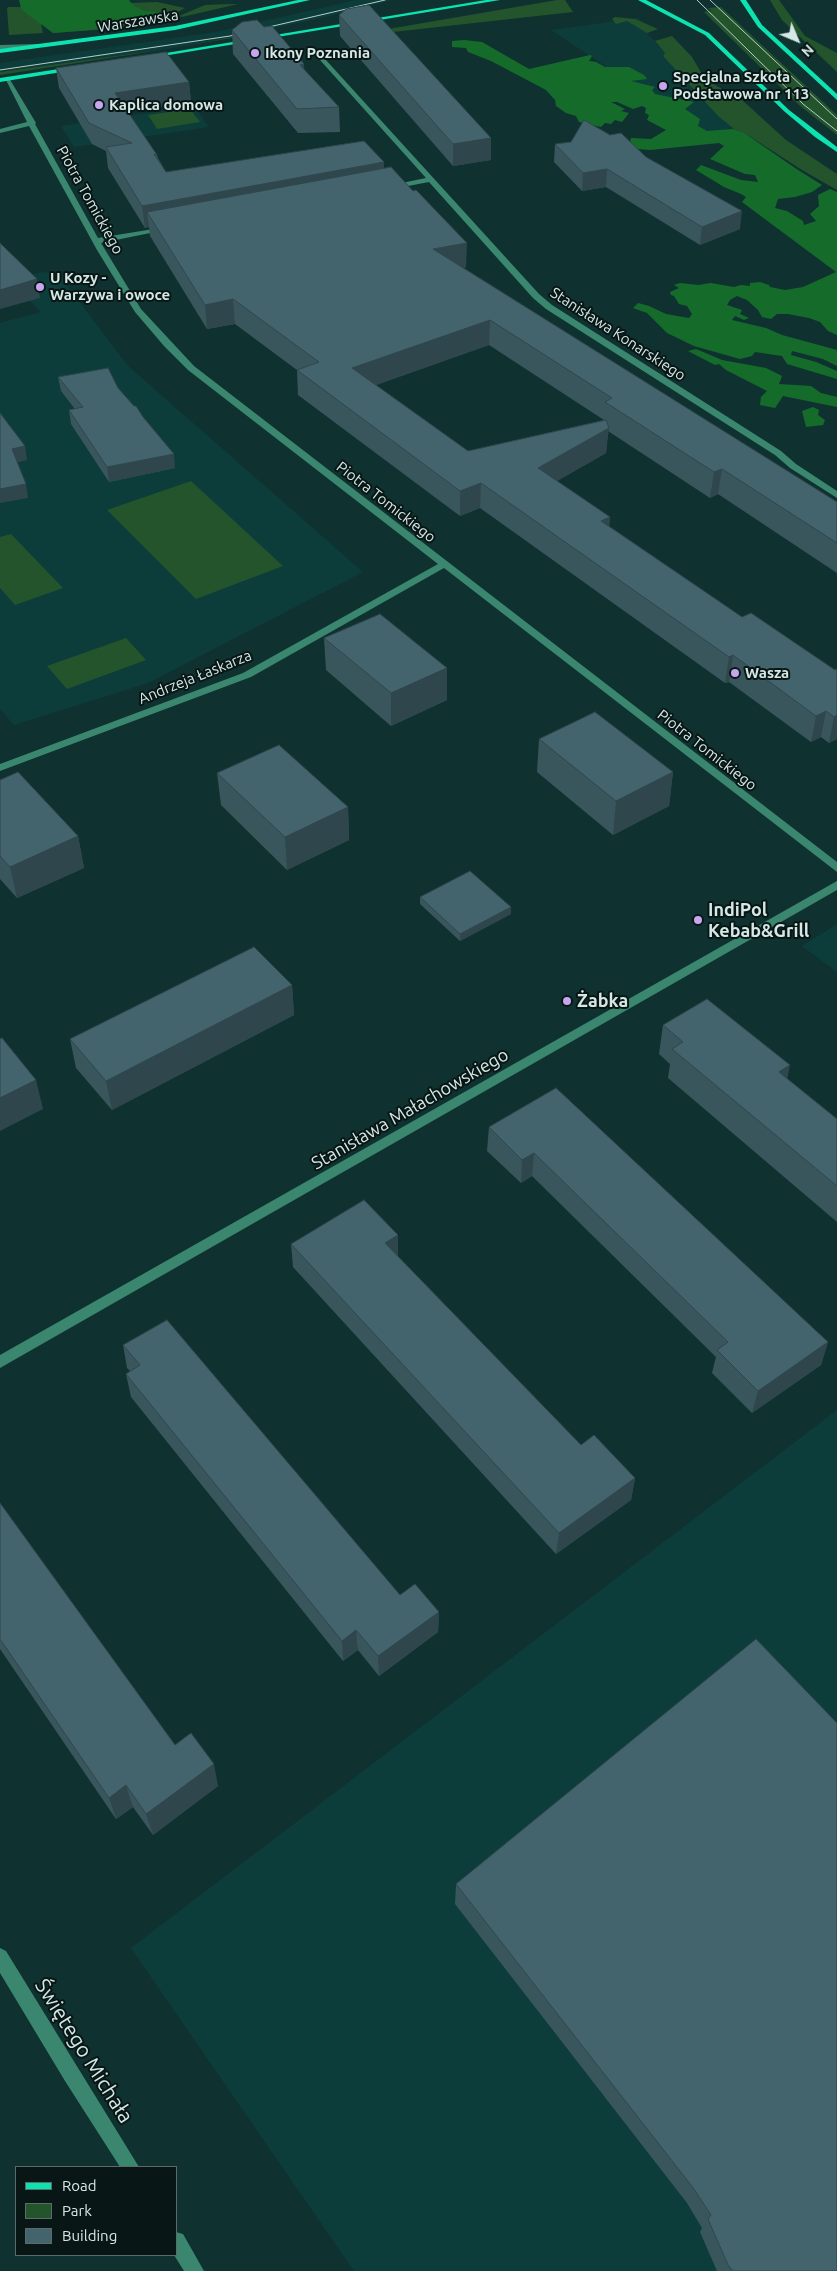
<!DOCTYPE html>
<html>
<head>
<meta charset="utf-8">
<style>
  body { margin:0 }
  #map { position:relative; width:837px; height:2271px; overflow:hidden; background:#0f3231; font-family:Ubuntu,sans-serif }
  canvas { display:block }
  .legend { position:absolute; left:15px; top:2166px; width:162px; height:90px; box-sizing:border-box; background:#081716; border:1px solid #5a6b69; margin:0; padding:6px 9px; list-style:none; font-size:15px; color:#d5e8e6 }
  .legend li { display:flex; align-items:center; gap:10px; height:25px }
  .legend b { width:25px; border:1px solid #5a6b69 }
  .north { position:absolute; left:772px; top:15px; width:50px; height:50px; -webkit-text-stroke:4px #081716; paint-order:stroke; rotate:135deg; font-size:14px; font-weight:700; line-height:20px; text-align:center; color:#d5e8e6 }
  .north::after { content:''; display:block; margin:auto; width:18px; height:22px; background:#d5e8e6; clip-path:polygon(50% 0,100% 100%,50% 72%,0 100%) }
</style>
</head>
<body>
<div id="map">
<canvas width="837" height="2271"></canvas>
<ul class="legend">
<li><b style="height:6px;background:#0de2b1"></b>Road</li>
<li><b style="height:14px;background:#24542c"></b>Park</li>
<li><b style="height:14px;background:#43646c"></b>Building</li>
</ul>
<div class="north">N</div>
</div>
<script>
const g = document.querySelector('canvas').getContext('2d');
g.lineJoin = 'round';
function paint(path, color) {
  g.fillStyle = color;
  g.fill(path, 'evenodd');
}
function shape(rows) {
  const path = new Path2D();
  for (const r of rows) {
    path.moveTo(r[0], r[1]);
    for (let i = 2; i < r.length; i += 2) path.lineTo(r[i], r[i + 1]);
  }
  return path;
}
function strokePath(path, color, width, dash) {
  g.strokeStyle = color;
  g.lineWidth = width;
  g.lineCap = dash ? 'butt' : 'round';
  g.setLineDash(dash || []);
  g.stroke(path);
}
function write(font, color, halo, rows, align = 'center') {
  g.font = font + ' Ubuntu,sans-serif';
  g.lineWidth = 4;
  g.setLineDash([]);
  g.textBaseline = 'middle';
  g.strokeStyle = halo;
  g.fillStyle = color;
  for (const [text, x, y, turn = 0] of rows) {
    g.save();
    g.translate(x, y);
    g.rotate((+turn || 0) * Math.PI / 180);
    g.textAlign = isNaN(turn) ? turn : align;
    if (halo) g.strokeText(text, 0, 0);
    g.fillText(text, 0, 0);
    g.restore();
  }
}
const built = shape([
  [356,0,392,0,321,18,241,35,173,48,0,72,0,63,216,32],
  [638,18,652,30,646,32,665,53,663,56,718,116,733,128,706,133,551,30],
  [191,102,209,127,74,147,61,126,168,110,166,106],
  [42,272,58,274,128,366,363,572,148,683,14,725,0,709,0,323,41,312,10,281],
  [837,924,837,972,802,946],
  [837,1410,837,2271,354,2271,131,1948]
]);
const green = shape([
  [557,0,565,0,573,12,366,35,365,33],
  [770,0,779,0,805,36,837,53,837,72,782,20],
  [157,2,185,8,171,16,173,18,149,23,109,29,53,33,48,8,52,6],
  [231,4,238,4,182,17,179,16,205,5],
  [9,7,30,7,41,24,43,33,9,35,7,8],
  [721,7,837,115,837,135,799,105,704,12,711,11,708,8],
  [615,17,635,19,658,29,647,33,627,21,616,24,612,19],
  [260,32,261,33,173,48,0,75,0,72,173,48],
  [672,36,692,57,702,74,715,85,742,100,786,140,837,174,837,190,802,170,743,132,732,129,733,128,718,116,663,56,665,53,655,41],
  [190,109,200,122,157,129,148,115],
  [191,481,283,566,196,599,107,510],
  [11,534,63,588,15,605,0,588,0,537],
  [126,638,146,660,67,689,47,666]
]);
const forest = shape([
  [19,0,129,0,134,6,145,11,157,12,163,15,162,19,138,26,53,33,26,13,21,8],
  [464,40,482,42,529,69,590,55,592,56,589,61,596,62,605,67,629,67,644,75,647,79,631,81,655,87,652,90,655,94,694,102,685,109,700,119,698,126,707,131,732,129,743,132,795,168,822,185,812,192,795,197,778,199,775,208,787,211,803,221,804,225,816,221,810,214,819,206,818,195,830,189,837,192,837,335,828,331,820,322,809,318,788,314,777,314,771,319,762,317,758,310,747,300,737,296,730,300,727,305,742,310,740,314,749,318,744,320,735,316,732,320,766,328,782,335,837,350,837,366,823,359,792,351,791,355,816,362,837,371,837,379,787,364,782,356,755,352,752,356,740,359,694,346,667,333,647,313,633,308,638,303,649,306,666,314,689,318,692,314,687,306,679,304,674,296,671,295,670,292,679,288,674,285,680,283,698,285,711,283,734,287,741,285,750,286,750,283,760,282,769,285,770,287,785,290,803,287,836,272,742,202,746,197,741,194,724,187,696,170,701,165,741,180,758,182,755,175,745,174,710,159,724,146,719,143,650,150,638,149,630,143,631,138,651,139,666,130,647,120,649,115,645,113,646,108,642,106,633,109,617,102,611,102,625,109,621,111,629,113,622,122,615,120,611,124,605,123,601,127,579,122,576,116,566,113,556,106,555,100,546,90,491,61,468,52,466,48,452,47,452,41],
  [696,349,722,360,766,368,782,376,779,384,811,386,821,393,837,397,837,407,783,396,775,408,760,405,761,397,767,391,726,370,719,364,715,365,688,351],
  [813,407,819,410,818,415,825,420,823,425,806,427,802,411]
]);
const minor = shape([
  [0,45,37,44,40,46,37,48,0,49,0,45],
  [311,48,315,48,539,294,552,305,781,451,796,464,837,491,837,498,790,468,775,455,546,309,533,298,429,182,387,190,387,186,426,178,311,50,311,48],
  [5,78,9,78,36,123,35,124,98,238,166,227,170,229,101,243,141,309,194,366,837,862,837,872,444,568,251,677,0,771,0,764,243,673,438,564,188,370,164,346,135,312,97,250,29,126,0,133,0,129,27,122,5,78],
  [837,881,837,890,0,1368,0,1355,837,881],
  [0,1948,6,1951,139,2167,120,2167,65,2081,0,1973,0,1948],
  [176,2232,183,2234,204,2271,184,2271,174,2255,176,2255,176,2232]
]);
const major = shape([
  [298,0,310,0,175,30,0,53,0,49,175,26,298,0],
  [486,0,500,0,151,58,148,56,486,0],
  [638,0,646,0,709,33,789,110,837,147,837,152,815,137,785,112,705,35,638,0],
  [740,0,746,0,762,25,837,94,837,100,758,27,740,0],
  [72,67,75,69,74,70,0,82,0,78,72,67]
]);
const tram = shape([
  [697,0,803,104,837,131],
  [710,0,837,119],
  [0,70,230,36,385,0]
]);
const wall = shape([
  [339,15,491,160,453,166,340,36],
  [264,27,304,64,304,70,339,107,340,132,298,133,233,54,232,30],
  [56,68,189,82,191,102,128,112,157,155,158,158,166,172,384,162,384,169,466,267,463,268,837,502,837,573,718,494,710,498,608,431,606,453,557,481,610,517,609,526,742,617,835,670,837,669,837,739,829,743,821,737,811,742,729,682,725,683,480,508,460,516,298,395,297,370,235,324,207,329,150,236,149,227,145,228,108,168,106,151,92,144,59,88],
  [489,345,604,420,468,451,376,385],
  [555,144,646,157,740,229,700,245,606,187,582,191,554,162],
  [58,377,118,388,143,417,175,468,109,482,71,424,69,410,75,409,61,391],
  [324,638,447,700,391,726,326,670],
  [539,739,673,772,669,806,613,835,537,772],
  [217,773,348,807,349,840,287,870,221,805],
  [0,780,78,836,84,868,17,898,0,879],
  [420,897,511,907,511,914,460,941,420,904],
  [292,985,294,1015,112,1110,76,1068,70,1039],
  [663,1025,787,1079,837,1119,837,1222,668,1078,670,1064,659,1054],
  [556,1088,828,1342,821,1365,752,1413,712,1373,716,1357,532,1176,521,1183,487,1151,489,1127],
  [398,1235,398,1257,581,1445,635,1478,631,1500,556,1554,293,1267,291,1244],
  [123,1345,400,1595,439,1612,438,1632,379,1676,358,1650,343,1661,131,1397,126,1374,130,1371,127,1368],
  [0,1503,175,1745,218,1786,153,1835,133,1807,116,1819,0,1649],
  [456,1884,837,2271,717,2271,700,2232,702,2228,687,2203,455,1904]
]);
const shadedWall = shape([
  [304,64,305,89,300,65],
  [189,82,191,102,117,114,115,93],
  [491,138,491,160,453,166,453,144],
  [384,162,384,184,147,212,149,227,145,228,142,206],
  [607,169,606,187,582,191,583,173],
  [742,211,740,229,700,245,702,227],
  [467,243,466,267,433,273,433,249],
  [37,279,40,298,0,309,0,290],
  [233,299,235,324,207,329,205,305],
  [490,320,489,345,353,393,352,368],
  [609,428,606,453,536,493,538,468],
  [25,446,27,460,15,463,12,449],
  [174,454,175,468,109,482,107,467],
  [722,469,718,494,710,498,714,472],
  [481,483,480,508,460,516,460,491],
  [26,484,28,498,0,503,0,489],
  [610,517,608,543,601,521],
  [733,655,729,682,725,683,729,657],
  [447,668,447,700,391,726,391,693],
  [826,711,821,737,811,742,816,716],
  [837,715,837,739,829,743,834,717],
  [673,772,669,806,613,835,616,801],
  [348,807,349,840,287,870,285,837],
  [78,836,84,868,17,898,10,867],
  [511,907,511,914,460,941,460,934],
  [292,985,294,1015,112,1110,106,1081],
  [790,1065,784,1095,779,1072],
  [36,1080,43,1109,0,1131,0,1098],
  [534,1153,532,1176,521,1183,522,1160],
  [398,1235,398,1258,385,1243],
  [828,1342,821,1365,752,1413,758,1391],
  [635,1478,631,1500,556,1554,559,1533],
  [439,1612,438,1632,379,1676,378,1656],
  [356,1630,358,1650,343,1661,342,1641],
  [214,1764,218,1786,153,1835,146,1814],
  [126,1785,133,1807,116,1819,109,1798]
]);
const building = shape([
  [369,5,491,138,453,144,339,15,346,9,369,5],
  [257,20,264,27,272,26,304,64,300,65,339,107,297,109,232,30,242,22,257,20],
  [166,52,189,82,115,93,157,155,154,154,166,172,364,141,384,162,142,206,106,147,132,143,89,123,56,68,166,52],
  [584,120,610,135,621,133,646,157,742,211,702,227,607,169,583,173,555,144,571,142,584,120],
  [391,167,413,191,416,190,467,243,433,249,837,502,837,543,722,469,714,472,605,402,612,398,490,320,352,368,468,451,606,420,609,428,538,468,610,517,601,521,742,617,751,613,835,670,837,669,837,715,834,717,826,711,816,716,733,655,729,657,481,483,460,491,297,370,319,362,233,299,205,305,147,212,391,167],
  [0,243,37,279,0,290,0,243],
  [108,368,118,388,134,406,136,406,143,417,174,454,107,467,69,410,83,407,58,377,108,368],
  [0,413,25,446,12,449,26,484,0,489,0,413],
  [380,614,447,668,391,693,324,638,380,614],
  [595,712,673,772,616,801,539,739,595,712],
  [279,745,348,807,285,837,217,773,279,745],
  [18,772,78,836,10,867,0,856,0,780,18,772],
  [470,871,511,907,460,934,420,897,470,871],
  [254,947,292,985,106,1081,70,1039,254,947],
  [707,999,790,1065,779,1072,837,1119,837,1186,672,1049,683,1042,663,1025,707,999],
  [2,1038,36,1080,0,1098,0,1039,2,1038],
  [556,1088,828,1342,758,1391,717,1350,728,1342,534,1153,522,1160,489,1127,556,1088],
  [364,1200,398,1235,385,1243,581,1445,594,1435,635,1478,559,1533,291,1244,364,1200],
  [167,1320,400,1595,415,1584,439,1612,378,1656,356,1630,342,1641,126,1374,140,1365,123,1345,167,1320],
  [0,1503,175,1745,191,1733,214,1764,146,1814,126,1785,109,1798,0,1639,0,1503],
  [756,1639,837,1723,837,2271,733,2271,728,2265,708,2219,711,2215,694,2189,456,1884,756,1639]
]);
const markers = [
  [255,53,5,"#c7a6ef"],
  [663,86,5,"#c7a6ef"],
  [99,105,5,"#c7a6ef"],
  [40,287,5,"#c7a6ef"],
  [735,673,5,"#c7a6ef"],
  [698,920,5,"#c7a6ef"],
  [567,1001,5,"#c7a6ef"]
];
const farStreetnames = [
  ["Warszawska",138,21,-9],
  ["Piotra Tomickiego",90,200,61],
  ["Stanisława Konarskiego",618,334,33],
  ["Piotra Tomickiego",386,502,38],
  ["Andrzeja Łaskarza",195,677,-22],
  ["Piotra Tomickiego",707,750,38]
];
const farPoinames = [
  ["Ikony Poznania",265,53],
  ["Specjalna Szkoła",673,77],
  ["Podstawowa nr 113",673,94],
  ["Kaplica domowa",109,105],
  ["U Kozy -",50,278],
  ["Warzywa i owoce",50,295],
  ["Wasza",745,673]
];
const poiNames = [
  ["IndiPol",708,910],
  ["Kebab&Grill",708,931],
  ["Żabka",577,1001]
];
const streetNames = [
  ["Stanisława Małachowskiego",410,1109,-30]
];
const nearStreetnames = [
  ["Świętego Michała",84,2051,58]
];
paint(built, '#0c3d3b');
paint(green, '#24542c');
paint(forest, '#156c2a');
paint(minor, '#3b866e');
paint(major, '#0de2b1');
strokePath(tram, '#b7cdcb', 1);
paint(wall, '#3a565d');
paint(shadedWall, '#2f464c');
paint(building, '#43646c');
strokePath(building, '#2f464c', 1);
for (const [x, y, r, color] of markers) {
  const dot = new Path2D();
  dot.arc(x, y, r, 0, 2 * Math.PI);
  g.fillStyle = color;
  g.fill(dot);
  strokePath(dot, '#081716', 2);
}
write('15px', '#d5e8e6', '#081716', farStreetnames);
write('bold 15px', '#d5e8e6', '#081716', farPoinames, 'left');
write('bold 18px', '#d5e8e6', '#081716', poiNames, 'left');
write('18px', '#d5e8e6', '#081716', streetNames);
write('21px', '#d5e8e6', '#081716', nearStreetnames);
</script>
</body>
</html>
